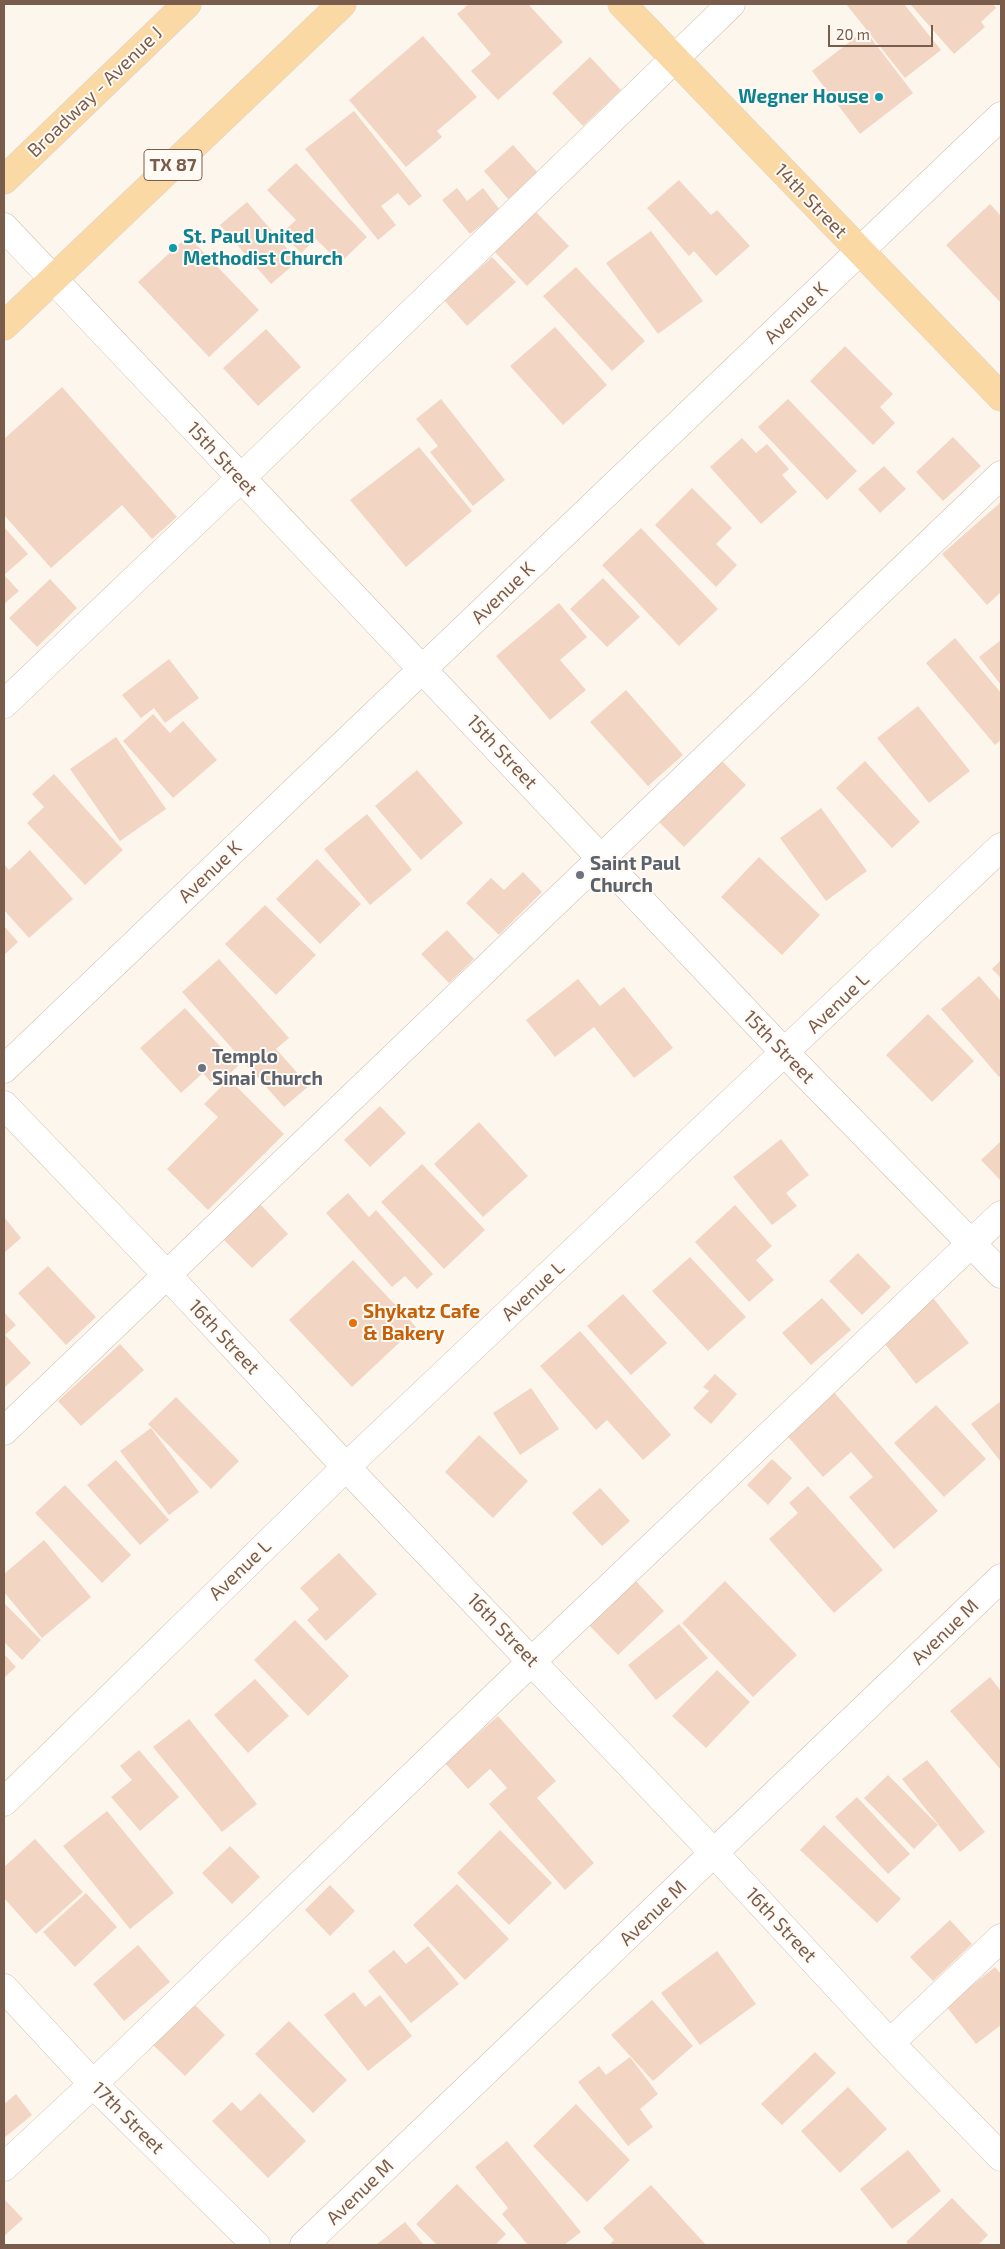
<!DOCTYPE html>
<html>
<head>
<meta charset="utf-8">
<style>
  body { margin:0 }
  #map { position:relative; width:1005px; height:2249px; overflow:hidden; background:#fdf6ec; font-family:"Exo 2",sans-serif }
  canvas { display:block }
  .frame { position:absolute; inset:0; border:5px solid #7a5c4d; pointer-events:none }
  .scale { position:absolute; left:828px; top:25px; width:105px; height:22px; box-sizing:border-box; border:2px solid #7a5c4d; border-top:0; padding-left:6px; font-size:15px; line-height:18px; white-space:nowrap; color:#7a5c4d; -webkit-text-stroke:4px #fffaf3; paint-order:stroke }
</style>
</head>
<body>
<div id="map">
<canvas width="1005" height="2249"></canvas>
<div class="frame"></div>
<div class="scale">20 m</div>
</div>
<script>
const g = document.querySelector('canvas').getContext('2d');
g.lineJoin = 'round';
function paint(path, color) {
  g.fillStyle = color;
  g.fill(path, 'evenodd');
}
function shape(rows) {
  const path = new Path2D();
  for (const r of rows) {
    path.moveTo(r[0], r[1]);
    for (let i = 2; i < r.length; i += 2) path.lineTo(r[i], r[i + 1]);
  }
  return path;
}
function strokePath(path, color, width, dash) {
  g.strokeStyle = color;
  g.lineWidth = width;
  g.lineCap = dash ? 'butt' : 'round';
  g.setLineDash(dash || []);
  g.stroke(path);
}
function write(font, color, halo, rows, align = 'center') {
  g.font = font + ' "Exo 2",sans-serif';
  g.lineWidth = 4;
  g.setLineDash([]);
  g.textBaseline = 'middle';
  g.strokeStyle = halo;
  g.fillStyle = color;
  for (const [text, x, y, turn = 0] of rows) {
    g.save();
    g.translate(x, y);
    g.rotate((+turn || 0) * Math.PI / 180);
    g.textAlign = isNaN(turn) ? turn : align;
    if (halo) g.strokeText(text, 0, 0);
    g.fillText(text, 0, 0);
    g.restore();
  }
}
const building = shape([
  [469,4,528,4,563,42,498,100,471,71,491,54,457,14],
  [846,4,904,4,941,50,905,78],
  [910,4,993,4,996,8,981,22,985,27,954,54],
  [865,30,913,93,860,134,812,71],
  [423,36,477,97,437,131,442,137,406,167,349,100],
  [590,57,621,90,583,126,552,93],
  [354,111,422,196,409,206,398,193,381,206,396,225,378,240,305,149],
  [513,145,538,173,508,199,484,171],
  [296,163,367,237,340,263,316,239,301,253,282,233,296,220,267,190],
  [679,180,711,215,717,210,750,246,716,276,694,251,689,256,647,208],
  [457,188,467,201,483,188,500,210,470,234,442,200],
  [247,202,298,261,271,284,220,225],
  [990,204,1001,216,1001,303,946,245],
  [536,212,569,246,527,286,495,252],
  [651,231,703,301,658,334,606,263],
  [188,236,259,310,209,357,138,282],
  [492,257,516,282,467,326,444,300],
  [576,267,645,341,612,371,543,296],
  [555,327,607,385,563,425,510,366],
  [266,329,301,367,258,406,223,368],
  [845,346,893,394,880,407,895,423,873,445,810,381],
  [62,387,177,517,152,539,122,505,51,568,4,515,4,439],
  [441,399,505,480,473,506,430,452,438,446,416,419],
  [788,399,857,471,827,500,758,427],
  [953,437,981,466,943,501,916,472],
  [742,438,756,453,767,444,789,469,782,475,797,492,761,524,710,467],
  [419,447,472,511,406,567,350,500],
  [884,466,906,489,880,513,858,489],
  [692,488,732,528,716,544,737,565,716,587,655,525],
  [1001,502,1001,592,987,605,942,554],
  [4,527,28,554,4,575,19,591,4,604],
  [641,528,718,609,679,646,602,565],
  [603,578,640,617,607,647,570,609],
  [50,579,77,608,37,647,9,618],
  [559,603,587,637,560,660,586,690,550,720,496,656],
  [955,638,1001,693,1001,740,995,745,926,663],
  [1001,640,1001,685,979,657],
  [169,659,199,698,165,723,154,708,141,718,122,695],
  [626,690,683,755,648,786,590,722],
  [918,706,970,771,929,803,877,738],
  [153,714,170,733,183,721,217,760,173,798,123,741],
  [116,737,166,809,120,841,70,769],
  [721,760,746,785,684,847,659,822],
  [865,761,920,822,892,848,836,788],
  [417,770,463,823,421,860,375,806],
  [54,774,123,850,85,885,27,823,44,807,32,794],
  [821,808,867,871,826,901,780,838],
  [367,814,412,870,370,905,324,849],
  [30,850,73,899,29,938,4,910,4,864,9,870],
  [759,857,820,915,782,955,721,897],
  [317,859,361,904,320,944,276,899],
  [523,872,542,892,499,935,466,903,491,878,504,890],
  [265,905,316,955,276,995,225,944],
  [4,926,18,942,4,955],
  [447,930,474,959,449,983,421,954],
  [219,959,289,1038,276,1049,309,1086,284,1107,182,992],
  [1001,960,1001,978,992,969],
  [979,976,1001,1001,1001,1075,999,1077,941,1009],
  [578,979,600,1006,624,987,673,1048,634,1078,594,1027,555,1057,526,1020],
  [185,1008,238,1066,215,1087,203,1073,181,1093,140,1048],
  [928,1014,974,1061,932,1102,886,1055],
  [229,1079,284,1134,208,1210,167,1169,218,1117,204,1104],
  [380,1106,406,1133,370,1167,344,1140],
  [479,1122,528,1176,483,1217,434,1164],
  [781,1139,809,1175,786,1193,797,1206,772,1225,733,1177],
  [1001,1141,1001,1181,981,1160],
  [422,1164,485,1230,444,1269,381,1202],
  [348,1193,369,1217,376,1210,433,1274,417,1289,405,1276,392,1287,326,1213],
  [260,1204,288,1234,252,1268,223,1239],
  [735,1205,772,1246,756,1260,774,1280,749,1302,695,1242],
  [4,1217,21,1238,4,1253],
  [858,1253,891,1287,862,1315,829,1281],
  [690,1257,746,1317,708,1351,652,1291],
  [353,1260,416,1327,352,1387,289,1320],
  [48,1266,96,1317,66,1345,18,1293],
  [623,1294,667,1343,631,1375,587,1326],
  [822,1298,851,1330,811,1365,782,1333],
  [933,1298,969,1343,916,1384,881,1339],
  [4,1312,16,1325,5,1335,31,1363,4,1388],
  [580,1331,671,1435,643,1460,607,1420,596,1430,540,1366],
  [120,1344,144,1370,81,1426,58,1401],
  [715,1374,737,1394,711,1424,693,1408,709,1391,703,1387],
  [531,1388,559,1429,520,1455,493,1413],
  [832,1390,938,1511,894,1549,849,1497,873,1477,851,1452,823,1477,784,1432],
  [176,1397,239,1461,211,1489,148,1424],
  [1001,1401,1001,1462,971,1424],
  [936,1405,986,1459,944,1497,894,1443],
  [151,1428,199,1492,169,1515,120,1451],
  [479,1435,528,1481,493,1518,445,1472],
  [772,1459,792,1478,768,1505,747,1485],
  [116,1460,169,1520,140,1545,87,1485],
  [65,1485,131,1555,102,1583,35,1513],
  [808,1486,883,1570,834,1613,769,1539,798,1513,789,1503],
  [600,1488,630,1521,602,1546,572,1513],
  [44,1540,91,1597,42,1638,4,1592,4,1574],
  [339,1553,377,1594,326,1641,307,1620,319,1609,300,1588],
  [633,1578,664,1611,618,1655,587,1623],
  [725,1581,797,1655,753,1697,682,1623],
  [4,1603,41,1640,22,1660,4,1642],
  [295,1620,349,1676,308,1716,254,1660],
  [679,1624,708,1658,656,1700,628,1665],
  [4,1654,16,1667,4,1678],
  [717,1670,750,1702,706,1748,672,1716],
  [990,1677,1001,1691,1001,1770,950,1711],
  [255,1679,289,1716,248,1753,214,1715],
  [498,1716,556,1781,537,1798,594,1863,565,1890,489,1804,507,1788,490,1769,468,1789,445,1763],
  [189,1719,257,1804,222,1832,153,1747],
  [139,1750,179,1797,140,1831,111,1797,132,1780,120,1766],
  [927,1760,985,1832,960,1852,902,1779],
  [888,1775,938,1825,914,1849,864,1798],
  [857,1797,910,1854,888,1874,835,1817],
  [107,1811,174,1893,130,1929,63,1846],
  [824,1825,901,1899,877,1923,800,1850],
  [500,1830,552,1883,509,1925,457,1873],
  [35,1839,83,1892,36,1934,4,1898,4,1867],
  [230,1846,260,1877,232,1904,202,1873],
  [457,1884,509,1939,465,1980,413,1925],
  [330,1885,355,1911,330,1936,305,1910],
  [86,1893,117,1927,75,1967,43,1932],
  [950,1920,972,1944,933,1981,910,1957],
  [138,1945,170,1982,124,2021,93,1984],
  [428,1946,459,1984,411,2023,368,1971,394,1950,406,1964],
  [717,1951,756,2004,700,2045,661,1993],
  [995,1967,1001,1974,1001,2025,976,2044,946,2006],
  [354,1992,365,2007,380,1995,412,2036,368,2071,324,2015],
  [189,1999,225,2035,185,2076,148,2040],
  [652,2000,693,2046,653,2081,611,2035],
  [289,2021,347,2080,313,2113,255,2054],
  [815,2052,836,2073,782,2125,761,2104],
  [630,2057,658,2094,640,2109,653,2127,628,2146,578,2082,599,2066,606,2075],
  [848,2087,887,2129,840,2173,801,2131],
  [260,2093,306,2141,268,2178,212,2121,232,2102,241,2111],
  [16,2094,32,2115,4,2138,4,2104],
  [576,2104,630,2160,587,2202,533,2146],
  [507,2141,581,2232,564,2245,528,2245,502,2214,508,2208,475,2167],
  [908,2150,941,2191,892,2229,860,2189],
  [457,2184,506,2234,495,2245,437,2245,416,2224],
  [651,2185,706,2245,609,2245,614,2240,603,2228],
  [952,2198,988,2235,978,2245,909,2245,906,2242],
  [4,2199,23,2219,4,2236],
  [405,2222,424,2245,376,2245]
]);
const minor = shape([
  [4,227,785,1053,1001,1274],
  [4,704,241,478,731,4],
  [4,1069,1001,116],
  [4,1105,168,1276,346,1467,715,1854,890,2043,1001,2157],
  [4,1431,1001,475],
  [4,1802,346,1467,1001,847],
  [4,1988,93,2084,256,2245],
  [890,2043,1001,1938],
  [4,2167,93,2084,532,1661,1001,1215],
  [304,2245,1001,1578]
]);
const major = shape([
  [622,4,1001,397],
  [4,180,187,4],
  [4,326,342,4]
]);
const markers = [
  [879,97,5,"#0f9aa8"],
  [173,248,5,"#0f9aa8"],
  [580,875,5,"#6b7280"],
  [202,1068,5,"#6b7280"],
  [353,1323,5,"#e8710a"]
];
const shields = [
  [173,165,58]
];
const shieldNames = [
  ["TX 87",173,165]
];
const streetNames = [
  ["Broadway - Avenue J",95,92,-44],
  ["14th Street",811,201,46],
  ["Avenue K",796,313,-44],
  ["15th Street",222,459,47],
  ["Avenue K",503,593,-44],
  ["15th Street",502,752,47],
  ["Avenue K",210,872,-44],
  ["Avenue L",838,1003,-44],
  ["15th Street",779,1047,46],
  ["Avenue L",533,1291,-43],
  ["16th Street",224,1337,47],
  ["Avenue L",240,1570,-44],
  ["16th Street",503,1630,46],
  ["Avenue M",945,1632,-44],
  ["Avenue M",653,1913,-44],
  ["16th Street",781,1925,47],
  ["17th Street",128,2118,45],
  ["Avenue M",360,2192,-44]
];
const cultureNames = [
  ["Wegner House",869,97],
  ["St. Paul United",183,237,"left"],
  ["Methodist Church",183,259,"left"]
];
const worshipNames = [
  ["Saint Paul",590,864],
  ["Church",590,886],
  ["Templo",212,1057],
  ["Sinai Church",212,1079]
];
const foodNames = [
  ["Shykatz Cafe",363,1312],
  ["& Bakery",363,1334]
];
paint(building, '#f3d5c3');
strokePath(minor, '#d1beb0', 29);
strokePath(major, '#dad1cd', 29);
strokePath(minor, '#fff', 28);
strokePath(major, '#fbd9a5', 28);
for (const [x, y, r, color] of markers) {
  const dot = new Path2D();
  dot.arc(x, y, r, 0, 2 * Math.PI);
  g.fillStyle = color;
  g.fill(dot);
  strokePath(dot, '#fffaf3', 2);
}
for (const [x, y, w] of shields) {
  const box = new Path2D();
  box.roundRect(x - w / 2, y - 15.5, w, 31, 4);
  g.fillStyle = '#fffaf3';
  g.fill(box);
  strokePath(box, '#7a5c4d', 1);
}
write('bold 18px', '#7a5c4d', null, shieldNames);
write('19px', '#7a5c4d', '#fffaf3', streetNames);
write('bold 19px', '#0d838f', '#fffaf3', cultureNames, 'right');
write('bold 19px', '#5b616d', '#fffaf3', worshipNames, 'left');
write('bold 19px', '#c56008', '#fffaf3', foodNames, 'left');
</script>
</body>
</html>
